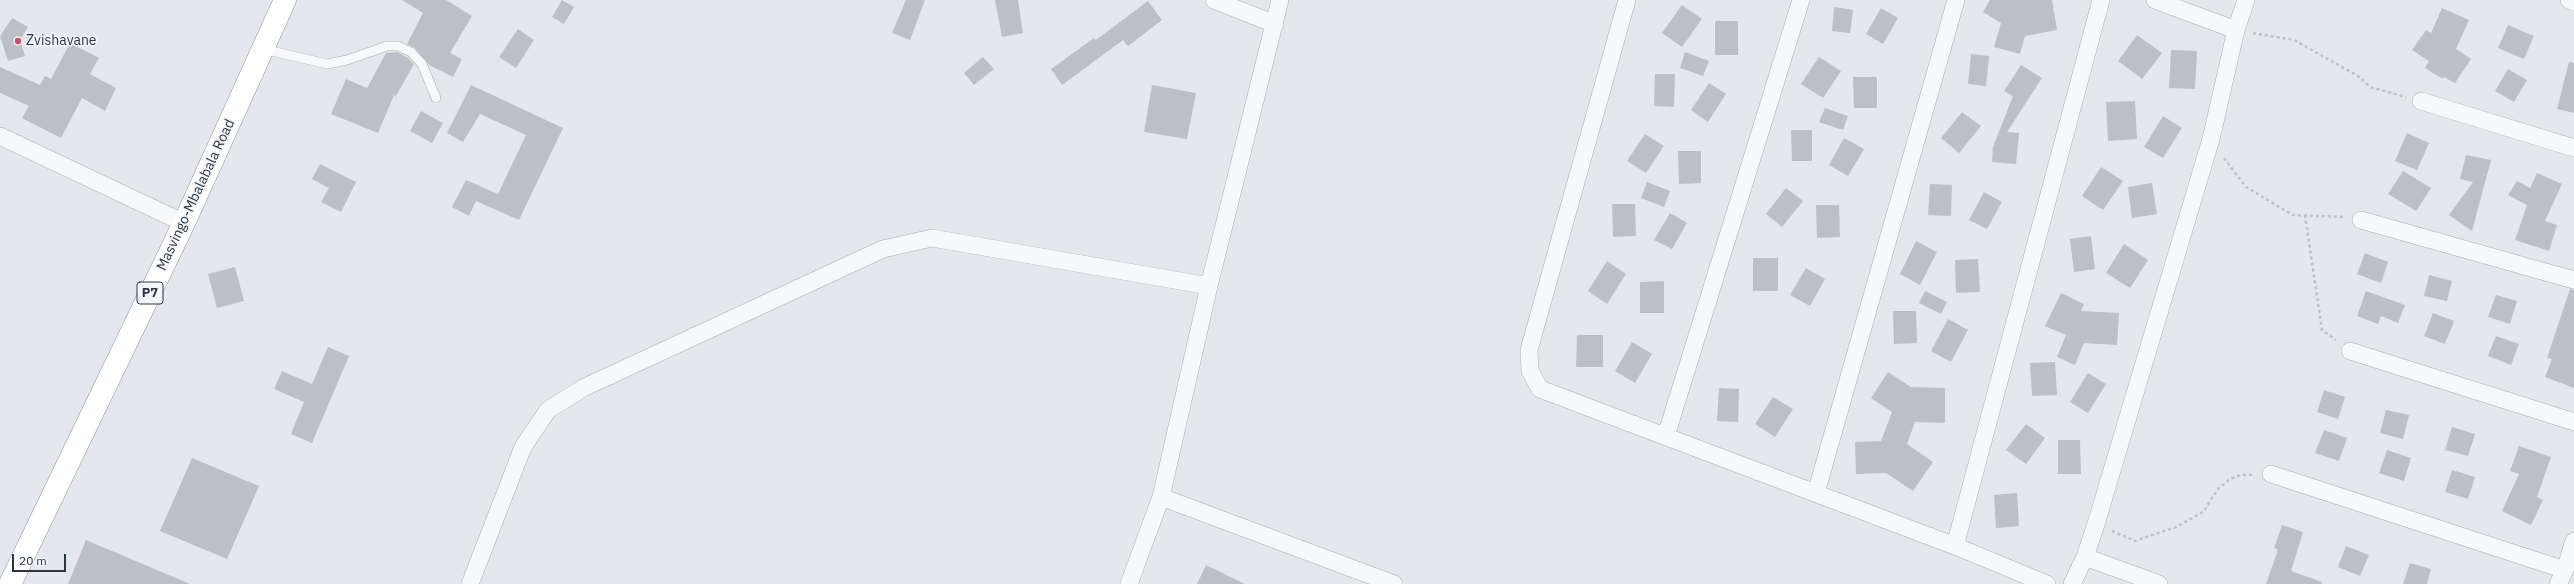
<!DOCTYPE html>
<html>
<head>
<meta charset="utf-8">
<style>
  body { margin:0 }
  #map { position:relative; width:2574px; height:584px; overflow:hidden; background:#e4e7eb; font-family:"IBM Plex Sans",sans-serif }
  canvas { display:block }
  .scale { position:absolute; left:12px; top:554px; width:54px; height:18px; box-sizing:border-box; border:2px solid #2c3542; border-top:0; padding-left:5px; font-size:12px; line-height:14px; white-space:nowrap; color:#2c3542; -webkit-text-stroke:3px #f3f6f8; paint-order:stroke }
</style>
</head>
<body>
<div id="map">
<canvas width="2574" height="584"></canvas>
<div class="scale">20 m</div>
</div>
<script>
const g = document.querySelector('canvas').getContext('2d');
g.lineJoin = 'round';
function paint(path, color) {
  g.fillStyle = color;
  g.fill(path, 'evenodd');
}
function shape(rows) {
  const path = new Path2D();
  for (const r of rows) {
    path.moveTo(r[0], r[1]);
    for (let i = 2; i < r.length; i += 2) path.lineTo(r[i], r[i + 1]);
  }
  return path;
}
function strokePath(path, color, width, dash) {
  g.strokeStyle = color;
  g.lineWidth = width;
  g.lineCap = dash ? 'butt' : 'round';
  g.setLineDash(dash || []);
  g.stroke(path);
}
function write(font, color, halo, rows, align = 'center') {
  g.font = font + ' "IBM Plex Sans",sans-serif';
  g.lineWidth = 3;
  g.setLineDash([]);
  g.textBaseline = 'middle';
  g.strokeStyle = halo;
  g.fillStyle = color;
  for (const [text, x, y, turn = 0] of rows) {
    g.save();
    g.translate(x, y);
    g.rotate((+turn || 0) * Math.PI / 180);
    g.textAlign = isNaN(turn) ? turn : align;
    if (halo) g.strokeText(text, 0, 0);
    g.fillText(text, 0, 0);
    g.restore();
  }
}
const building = shape([
  [402,0,446,0,472,16,450,53,462,59,453,77,429,65,415,48,407,44,423,13],
  [562,0,574,7,564,24,552,17],
  [906,0,925,0,910,40,892,33],
  [995,0,1018,0,1023,33,1002,37],
  [1990,0,2052,0,2057,30,2025,36,2020,54,1994,47,2001,23,1983,12],
  [1148,1,1162,20,1128,46,1123,40,1062,85,1051,69,1094,38,1096,40],
  [1682,5,1702,19,1682,47,1662,33],
  [1834,7,1853,10,1850,33,1832,31],
  [1881,8,1898,18,1883,44,1866,34],
  [2442,8,2469,20,2456,49,2471,59,2455,83,2444,77,2443,79,2425,68,2429,61,2412,50,2426,30,2431,33],
  [12,18,28,27,20,40,25,56,8,61,0,36],
  [1715,21,1738,21,1738,55,1715,55],
  [2508,25,2534,36,2524,59,2498,48],
  [518,29,534,40,516,68,499,57],
  [2137,35,2162,53,2142,79,2118,61],
  [70,43,99,58,90,74,116,88,105,111,82,98,61,138,22,118,29,106,0,93,0,67,40,85,45,76,51,79],
  [2171,50,2197,51,2195,89,2169,88],
  [397,52,407,57,414,64,396,96,394,95,378,133,331,114,346,79,367,88,386,53],
  [1685,52,1709,61,1703,76,1680,68],
  [1971,54,1989,56,1986,86,1968,84],
  [983,57,994,69,974,85,964,73],
  [1819,57,1841,71,1823,98,1801,84],
  [2569,62,2574,63,2574,113,2557,109],
  [2021,65,2042,78,2007,132,2019,133,2016,164,1992,162,1993,147,2013,96,2004,91],
  [2508,69,2527,80,2514,102,2495,91],
  [1655,74,1675,74,1674,107,1654,106],
  [1853,77,1877,77,1877,108,1854,108],
  [1709,83,1726,94,1708,122,1691,110],
  [471,85,563,128,519,220,476,201,469,216,452,207,466,180,498,194,526,135,480,114,463,142,447,133],
  [1152,85,1196,93,1187,139,1144,132],
  [2135,101,2137,139,2108,141,2106,102],
  [1825,108,1848,116,1843,130,1819,122],
  [421,111,443,123,432,143,410,131],
  [1962,112,1981,126,1959,153,1941,138],
  [2163,116,2182,128,2163,158,2144,147],
  [1791,130,1812,130,1812,161,1792,161],
  [2407,133,2429,143,2417,170,2395,161],
  [1645,134,1664,146,1646,173,1627,161],
  [1844,138,1864,149,1848,176,1829,165],
  [1678,151,1701,151,1701,183,1679,184],
  [2466,155,2491,160,2472,231,2449,215,2473,182,2460,179],
  [320,164,356,182,341,212,321,202,329,188,312,179],
  [2101,167,2123,181,2103,210,2082,196],
  [2403,171,2431,188,2416,211,2388,194],
  [2537,173,2562,184,2545,221,2557,225,2549,251,2515,240,2527,205,2508,195,2517,181,2530,188],
  [1647,182,1670,191,1664,207,1641,198],
  [2152,183,2157,214,2132,218,2128,187],
  [1930,184,1952,185,1951,216,1928,215],
  [1786,188,1803,201,1782,227,1766,214],
  [1984,192,2002,202,1987,229,1969,220],
  [1612,204,1635,204,1636,236,1613,237],
  [1816,205,1839,205,1840,237,1817,238],
  [1670,213,1687,223,1672,249,1654,240],
  [2091,236,2095,269,2074,272,2070,239],
  [1916,241,1937,252,1920,285,1900,274],
  [2124,244,2148,260,2130,288,2106,273],
  [2365,253,2388,262,2381,283,2357,274],
  [1753,258,1778,258,1778,291,1753,291],
  [1978,259,1980,292,1956,293,1955,260],
  [1607,261,1626,274,1607,304,1588,291],
  [235,267,244,301,217,308,208,274],
  [1806,268,1825,279,1810,306,1790,295],
  [2429,275,2452,281,2447,301,2424,296],
  [1664,281,1664,313,1640,313,1640,282],
  [2570,289,2574,290,2574,388,2545,377,2552,359,2547,358],
  [1925,291,1947,302,1941,314,1919,303],
  [2366,291,2405,305,2398,323,2381,316,2378,324,2357,316],
  [2061,293,2084,304,2081,311,2119,313,2117,345,2084,343,2075,365,2057,357,2066,335,2045,326],
  [2496,295,2517,301,2510,324,2488,317],
  [1893,311,1916,311,1917,343,1894,344],
  [2433,313,2454,321,2445,344,2424,336],
  [1948,319,1968,330,1951,362,1931,351],
  [1577,335,1603,335,1603,367,1576,367],
  [2496,336,2519,344,2511,365,2488,356],
  [1632,342,1652,354,1635,383,1615,371],
  [328,347,349,356,312,443,291,434,304,402,274,389,282,371,312,384],
  [2055,362,2057,395,2032,396,2030,363],
  [1888,372,1911,387,1945,388,1945,423,1915,422,1907,444,1933,462,1913,491,1886,473,1856,474,1855,442,1881,441,1892,412,1871,398],
  [2088,373,2106,384,2088,413,2070,402],
  [1719,388,1739,389,1738,422,1717,421],
  [2324,390,2345,397,2338,419,2317,412],
  [1773,397,1793,409,1775,437,1755,424],
  [2386,410,2409,415,2403,439,2380,433],
  [2026,424,2045,438,2026,464,2006,450],
  [2452,427,2475,434,2468,456,2445,450],
  [2324,430,2347,438,2339,461,2315,453],
  [2058,440,2080,440,2081,474,2058,474],
  [2519,446,2551,457,2537,497,2543,500,2531,525,2502,511,2519,474,2510,471],
  [2387,450,2411,458,2404,481,2379,473],
  [192,458,259,486,227,559,160,531],
  [2452,470,2475,477,2468,499,2445,492],
  [2017,493,2019,526,1996,528,1994,495],
  [2282,525,2303,532,2291,571,2322,582,2322,584,2266,584,2278,550,2274,548],
  [86,540,190,584,68,584],
  [2346,546,2369,555,2360,576,2338,567],
  [2410,563,2431,569,2427,584,2403,584],
  [1206,565,1245,584,1197,584]
]);
const path = shape([
  [2253,33,2294,40,2358,76,2370,87,2406,97],
  [2224,158,2246,187,2293,215,2344,217],
  [2305,215,2322,330,2336,340],
  [2112,531,2135,541,2176,527,2203,512,2218,489,2230,479,2240,475,2254,475]
]);
const lane = shape([
  [263,49,327,64,347,60,387,46,398,46,411,52,422,64,436,98]
]);
const street = shape([
  [1214,0,1275,24],
  [1627,0,1529,350,1530,371,1540,389,1955,546,2047,584],
  [2155,0,2236,30],
  [2569,0,2574,2],
  [2421,101,2574,148],
  [0,136,184,223],
  [2361,220,2574,280],
  [2350,351,2574,422],
  [1666,436,1801,0],
  [2271,474,2565,570],
  [1816,493,1956,0],
  [1161,497,1394,584],
  [1955,546,2101,0],
  [2085,557,2159,584],
  [470,584,523,447,548,410,583,388,883,249,932,238,1209,286],
  [1129,584,1161,497,1209,286,1280,0],
  [2072,584,2085,557,2096,524,2211,139,2236,30,2246,0],
  [2558,584,2565,570,2574,541]
]);
const highway = shape([
  [10,584,184,223,285,0]
]);
const markers = [
  [18,41,4,"#c75269"]
];
const shields = [
  [150,293,26]
];
const shieldNames = [
  ["P7",150,293]
];
const poiNames = [
  ["Zvishavane",26,41]
];
const streetNames = [
  ["Masvingo-Mbalabala Road",196,195,-65]
];
paint(building, '#bbc0c7');
strokePath(lane, '#a9aeb5', 10);
strokePath(street, '#a9aeb5', 18);
strokePath(highway, '#8c95a1', 23);
strokePath(path, '#bdc1c6', 2.5, [3, 3]);
strokePath(lane, '#f6f8f9', 9);
strokePath(street, '#f6f8f9', 17);
strokePath(highway, '#fff', 22);
for (const [x, y, r, color] of markers) {
  const dot = new Path2D();
  dot.arc(x, y, r, 0, 2 * Math.PI);
  g.fillStyle = color;
  g.fill(dot);
  strokePath(dot, '#f3f6f8', 1.5);
}
for (const [x, y, w] of shields) {
  const box = new Path2D();
  box.roundRect(x - w / 2, y - 11, w, 22, 3);
  g.fillStyle = '#f3f6f8';
  g.fill(box);
  strokePath(box, '#2c3542', 1);
}
write('bold 13px', '#2c3542', null, shieldNames);
write('14px', '#2c3542', '#f3f6f8', poiNames, 'left');
write('14px', '#2c3542', '#f3f6f8', streetNames);
</script>
</body>
</html>
